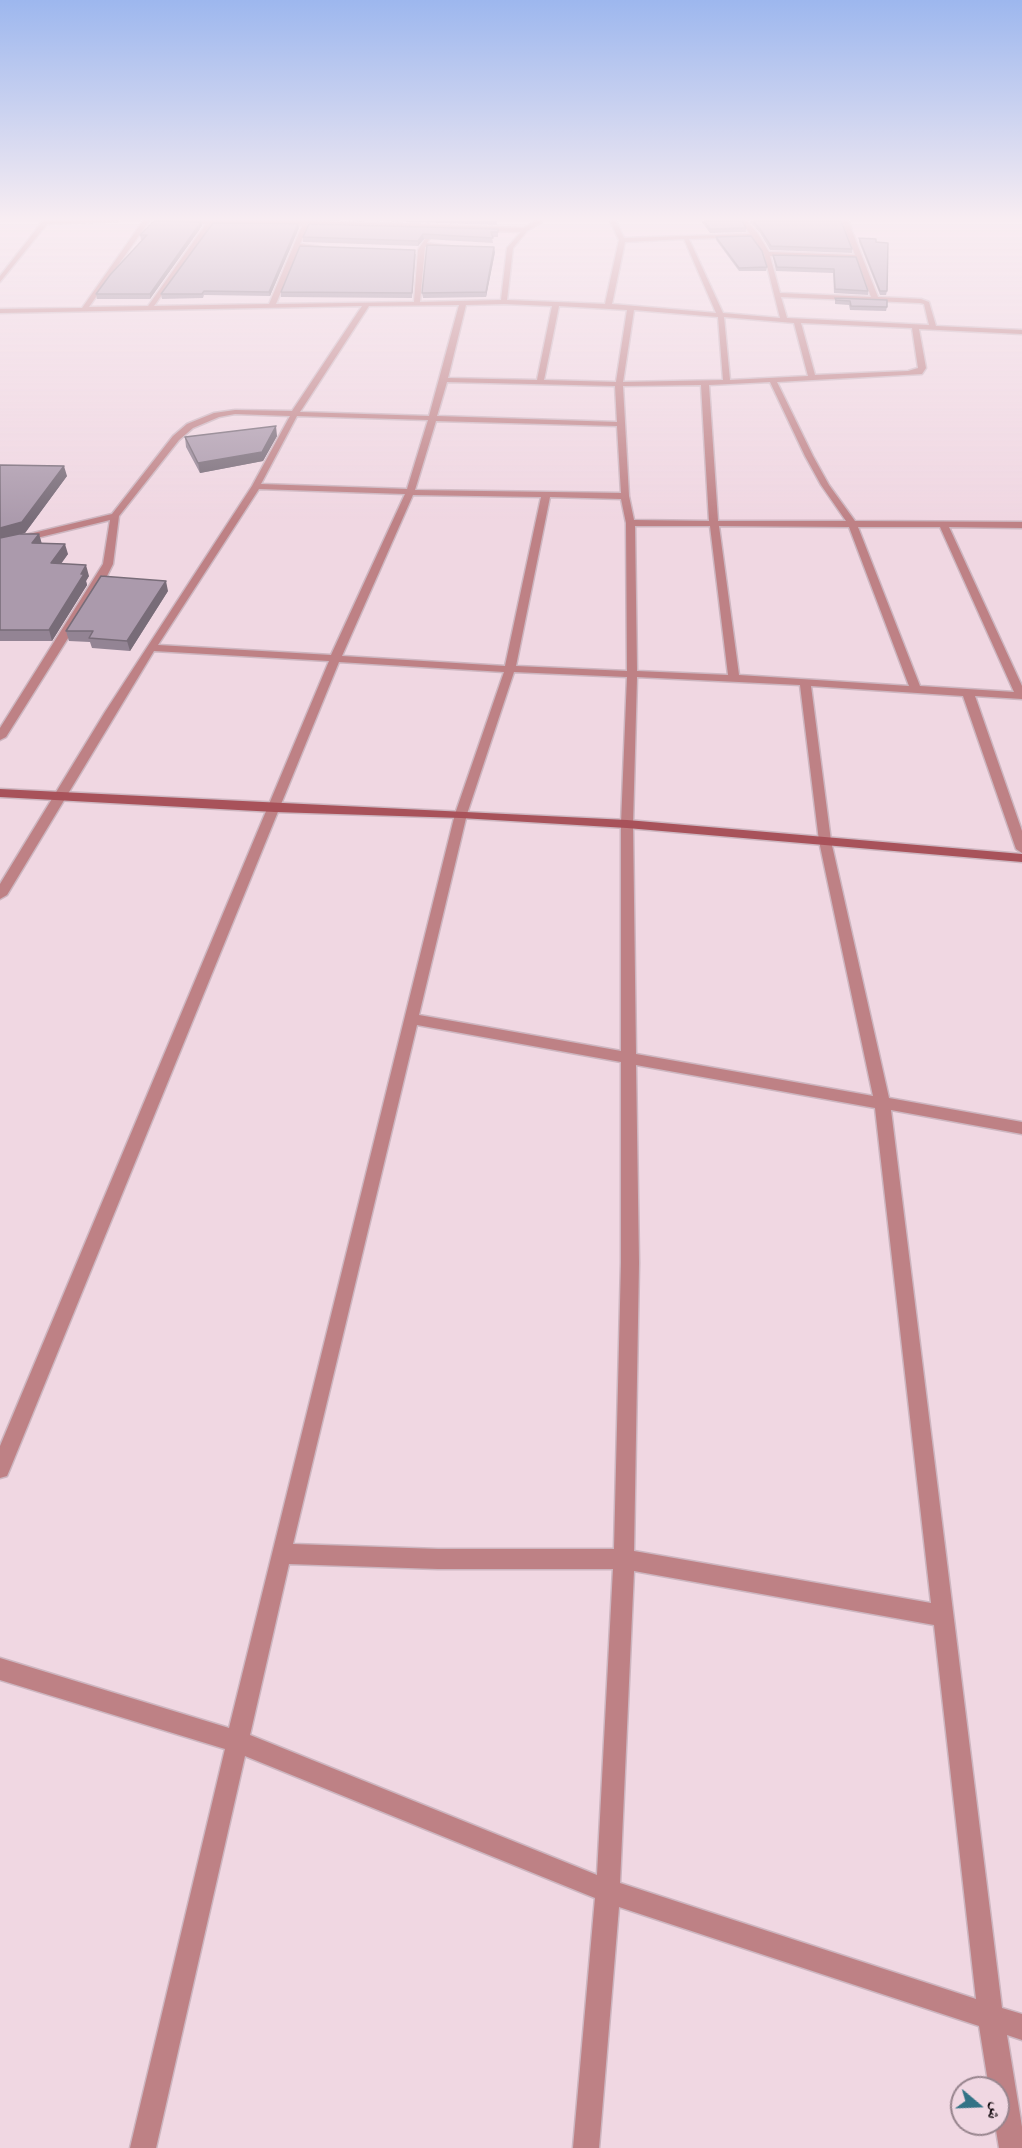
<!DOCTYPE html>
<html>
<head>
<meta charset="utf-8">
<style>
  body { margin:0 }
  #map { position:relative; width:1022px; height:2148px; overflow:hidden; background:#f0d7e2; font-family:"Nunito Sans","Noto Naskh Arabic",sans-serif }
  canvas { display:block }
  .north { position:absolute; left:950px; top:2076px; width:60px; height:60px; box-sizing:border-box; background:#f0d7e2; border:2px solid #98858e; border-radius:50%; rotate:109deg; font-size:16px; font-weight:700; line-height:24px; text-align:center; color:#130b0f }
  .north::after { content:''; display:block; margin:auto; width:21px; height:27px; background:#327386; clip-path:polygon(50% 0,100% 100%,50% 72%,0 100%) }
</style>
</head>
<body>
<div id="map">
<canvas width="1022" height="2148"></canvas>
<div class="north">ش</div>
</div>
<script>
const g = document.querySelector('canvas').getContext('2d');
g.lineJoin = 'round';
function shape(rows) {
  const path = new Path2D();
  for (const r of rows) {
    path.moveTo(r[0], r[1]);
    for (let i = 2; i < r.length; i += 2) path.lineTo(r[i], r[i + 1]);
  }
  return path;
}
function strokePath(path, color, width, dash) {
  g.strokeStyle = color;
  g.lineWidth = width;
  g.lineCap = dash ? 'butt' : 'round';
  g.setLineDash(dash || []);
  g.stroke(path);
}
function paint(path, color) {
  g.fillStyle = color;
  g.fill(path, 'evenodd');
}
const street = shape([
  [43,221,118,221,47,224,0,282,0,276,43,221],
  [143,221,149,221,89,307,148,306,206,224,163,221,310,221,524,228,536,221,543,221,527,231,513,248,507,300,605,304,619,240,610,221,616,221,624,238,750,234,741,221,747,221,758,234,769,252,855,255,842,221,848,221,878,297,921,299,929,302,936,326,1022,330,1022,334,919,329,926,368,922,374,777,382,813,456,829,485,855,521,1022,522,1022,528,949,527,1022,686,1022,699,975,696,1022,831,1022,853,1016,849,963,696,811,686,831,841,889,1098,1022,1122,1022,1134,891,1110,1002,2008,1022,2014,1022,2040,1007,2035,1022,2127,1022,2148,999,2148,995,2124,998,2124,998,2088,989,2088,979,2026,619,1907,599,2148,573,2148,595,1898,245,1756,156,2148,130,2148,225,1749,0,1680,0,1658,229,1728,455,814,504,672,339,662,10,1469,7,1476,0,1478,0,1446,329,661,154,651,7,895,0,899,0,884,105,712,252,486,290,416,235,414,219,417,193,428,179,440,119,516,113,564,107,576,6,737,0,740,0,728,103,564,110,520,0,547,0,541,112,514,173,436,187,424,214,413,235,410,292,411,362,306,0,313,0,309,82,308,143,221],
  [212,224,302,226,269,304,154,306,212,224],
  [308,226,521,232,507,248,501,300,420,302,425,247,450,246,427,243,430,238,427,236,418,250,414,302,276,304,299,248,322,247,300,244,308,226],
  [752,237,764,254,780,318,723,313,689,239,752,237],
  [684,239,716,313,612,304,625,242,684,239],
  [770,256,857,259,871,297,780,293,770,256],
  [781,297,920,303,924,304,929,325,787,318,781,297],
  [504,304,552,306,537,380,448,378,466,305,504,304],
  [459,305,429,416,300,412,369,306,459,305],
  [559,306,627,310,616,382,544,380,559,306],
  [634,310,718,317,723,380,623,382,634,310],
  [724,317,794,323,808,376,730,380,724,317],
  [801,323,912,328,918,368,908,371,815,375,801,323],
  [447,382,615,386,617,422,437,416,447,382],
  [770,382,805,456,821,485,846,521,718,521,709,385,770,382],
  [701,385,709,521,634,520,629,496,623,386,701,385],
  [297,416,428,420,407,489,261,484,297,416],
  [436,421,617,426,621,493,415,490,436,421],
  [259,489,405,494,331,655,158,645,259,489],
  [413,495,541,497,505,666,342,656,413,495],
  [550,497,621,499,626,523,627,671,516,666,550,497],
  [635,526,710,526,728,675,637,671,635,526],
  [719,526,849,527,909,686,739,675,719,526],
  [858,527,940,527,1014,692,920,686,858,527],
  [514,672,627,677,621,824,621,1051,419,1015,467,814,514,672],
  [637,677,800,685,819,841,873,1096,636,1054,633,824,637,677],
  [417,1025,621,1062,621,1263,614,1549,438,1549,293,1544,417,1025],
  [636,1065,875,1108,931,1603,634,1551,639,1263,636,1065],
  [289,1564,438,1569,613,1569,597,1875,250,1735,289,1564],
  [634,1571,934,1625,976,1999,620,1883,634,1571]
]);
const secondary = shape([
  [0,789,627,820,1022,854,1022,862,627,828,461,818,275,812,0,797,0,789]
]);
const wall = shape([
  [386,221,497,221,497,225],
  [701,221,742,221,746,228,746,232,710,233],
  [749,221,841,221,852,249,852,253,770,250,760,233],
  [201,222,202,226,150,299,97,299,96,294,142,240,141,240,140,235],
  [298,224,299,228,270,296,204,295,203,298,162,299,161,294],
  [498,229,498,237,492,237,493,243,424,239,418,246,303,242,303,237],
  [716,237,767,267,766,271,739,271,716,240],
  [859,238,887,291,886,295,880,295,859,242],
  [495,252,486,297,423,298,422,293],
  [416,254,412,298,281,297,281,292],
  [773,255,856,257,868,291,868,295,834,293,833,273,776,271,773,258],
  [835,298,887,307,886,311,850,310,849,305,835,304],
  [277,436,263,461,200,473,186,447,185,437],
  [0,465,67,476,25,533,21,534,39,534,41,543,68,554,61,564,89,576,86,581,87,585,52,641,0,641],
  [168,591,130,651,92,648,90,642,69,641,66,631]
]);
const shadedWall = shape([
  [201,222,202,226,150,299,150,294],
  [298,224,299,228,270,296,269,292],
  [423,234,424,239,418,246,418,241],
  [494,247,495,252,486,297,486,292],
  [276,426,277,436,263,461,200,473,198,463],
  [64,466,67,476,25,533,0,539,0,528],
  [39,534,42,544,32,543],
  [65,544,68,554,54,573,51,563],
  [86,565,89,576,86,581,87,585,52,641,49,630],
  [166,581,168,591,130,651,127,641]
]);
const building = shape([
  [154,221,201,222,150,294,96,294,110,275,147,235,140,235,154,221],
  [704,221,742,221,746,228,710,229,704,221],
  [753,221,841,221,852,249,771,246,760,229,753,221],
  [213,223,298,224,269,292,204,291,202,294,161,294,213,223],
  [309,224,498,229,498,232,491,232,493,238,423,234,418,241,303,237,309,224],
  [751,236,762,251,767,267,739,268,716,237,751,236],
  [859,238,876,239,876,242,888,243,887,291,880,291,859,238],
  [427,245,494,247,486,292,422,293,427,245],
  [300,246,415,250,412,293,281,292,300,246],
  [773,255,856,257,868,291,835,289,834,269,777,267,773,255],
  [835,298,887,300,887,307,851,306,850,301,836,300,835,298],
  [276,426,262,452,198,463,185,437,276,426],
  [0,465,64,466,22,522,0,528,0,465],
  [19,534,39,534,32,543,65,544,51,563,86,565,81,574,84,574,49,630,0,630,0,538,19,534],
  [101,576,166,581,127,641,89,638,93,631,66,631,101,576]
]);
strokePath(street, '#cdb6c0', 3);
strokePath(secondary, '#cdb6c0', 3);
paint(street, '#be8185');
paint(secondary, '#a8525a');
paint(wall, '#938494');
paint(shadedWall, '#786c78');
paint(building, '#ab9aac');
strokePath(building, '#786c78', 1.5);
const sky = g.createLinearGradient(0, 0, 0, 522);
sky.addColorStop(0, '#9db7ee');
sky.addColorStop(0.42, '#f8edf2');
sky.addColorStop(1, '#f8edf200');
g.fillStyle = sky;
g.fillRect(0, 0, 1022, 522);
</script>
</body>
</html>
